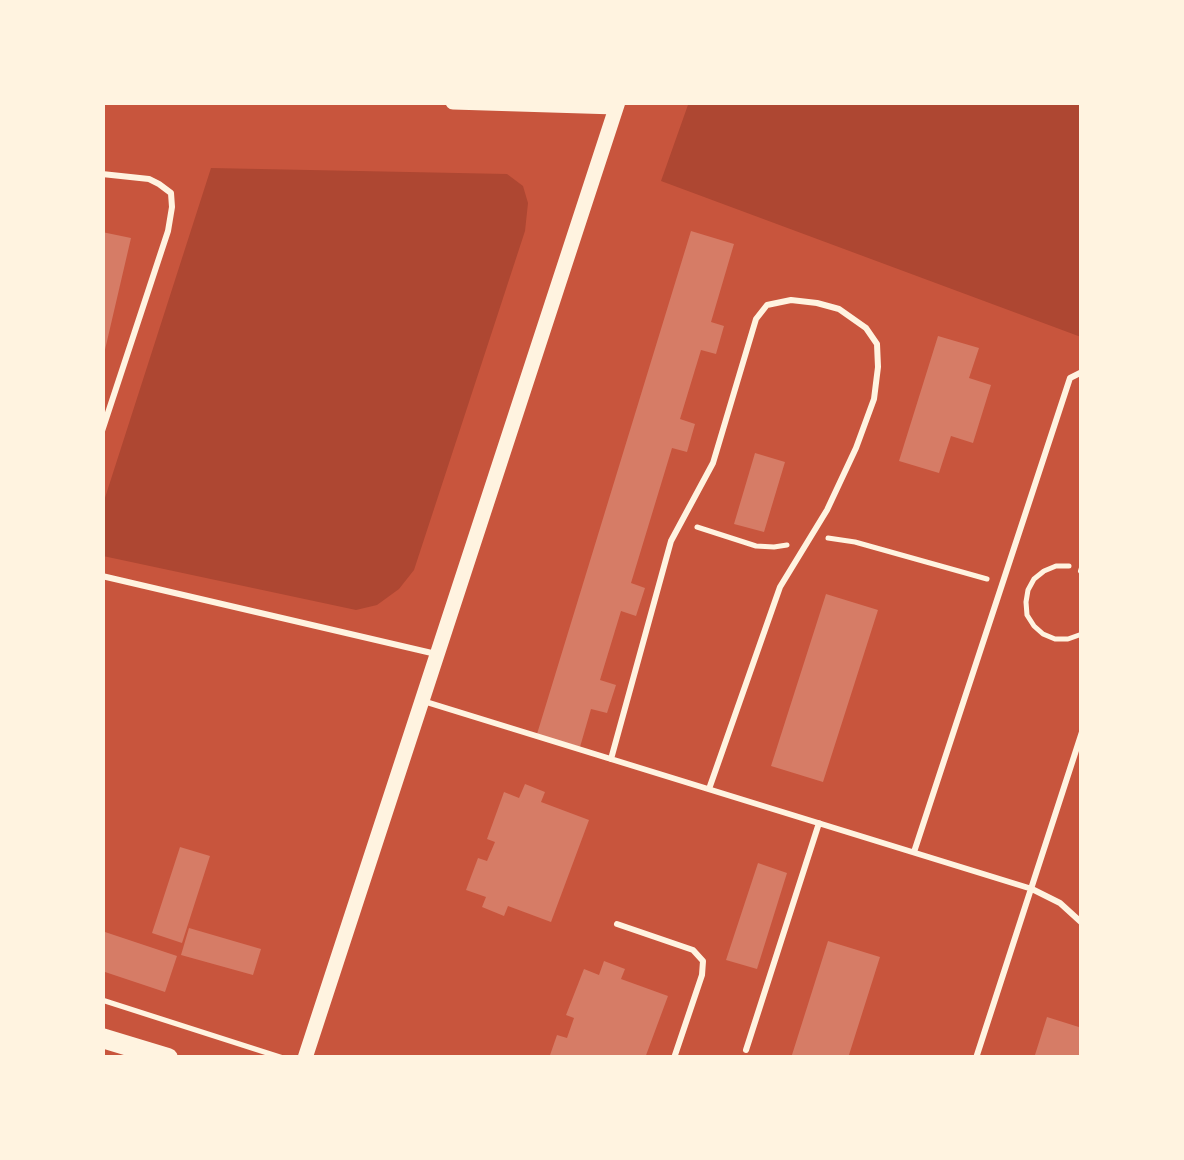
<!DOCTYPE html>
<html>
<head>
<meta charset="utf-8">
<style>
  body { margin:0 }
  #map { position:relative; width:1184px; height:1160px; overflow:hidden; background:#c8553d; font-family:"Source Sans 3",sans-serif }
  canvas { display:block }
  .frame { position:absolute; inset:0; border:105px solid #fff3e0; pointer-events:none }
</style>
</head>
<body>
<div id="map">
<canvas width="1184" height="1160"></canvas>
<div class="frame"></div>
</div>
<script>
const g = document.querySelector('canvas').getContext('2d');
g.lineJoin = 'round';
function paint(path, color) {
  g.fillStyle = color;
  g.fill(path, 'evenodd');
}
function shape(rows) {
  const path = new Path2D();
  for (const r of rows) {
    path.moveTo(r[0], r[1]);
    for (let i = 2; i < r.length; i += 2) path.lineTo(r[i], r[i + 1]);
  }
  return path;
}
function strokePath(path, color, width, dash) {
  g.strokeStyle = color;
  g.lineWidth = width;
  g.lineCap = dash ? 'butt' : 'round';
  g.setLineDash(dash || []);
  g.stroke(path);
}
const green = shape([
  [689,102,1081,103,1081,337,661,181],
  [211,168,507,174,523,186,528,203,525,231,414,570,399,589,377,605,356,610,103,556,103,504]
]);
const building = shape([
  [691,231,734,244,711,322,724,326,716,354,701,350,680,419,695,424,687,452,672,448,631,583,645,588,636,616,621,611,600,680,616,685,607,713,591,709,580,747,537,734],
  [102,232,131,238,104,354,102,354],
  [938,336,979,348,969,378,991,385,973,443,951,436,939,473,899,461],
  [755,453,785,462,764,532,734,524],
  [826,594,878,610,823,782,771,766],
  [525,784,545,792,541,802,589,820,551,922,508,906,504,916,482,907,486,897,466,890,478,858,487,861,495,842,487,839,504,792,519,798],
  [180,847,210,856,182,943,152,933],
  [758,863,787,873,757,969,726,960],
  [189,928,261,949,253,975,181,955],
  [102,931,177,956,165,992,102,971],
  [828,941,880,957,848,1058,791,1058],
  [604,961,625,969,621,979,668,996,645,1058,549,1058,557,1035,567,1038,574,1018,566,1015,584,969,599,975],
  [1047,1017,1082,1028,1082,1058,1034,1058]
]);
const path = shape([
  [697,527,756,546,774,547,787,545],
  [828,538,855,542,987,579],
  [1069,566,1056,566,1044,571,1034,579,1028,590,1026,602,1027,615,1034,626,1043,634,1055,639,1068,639,1082,634],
  [102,1000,283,1058]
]);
const service = shape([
  [102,174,149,179,159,184,171,193,172,207,168,231,102,431],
  [1081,571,1082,568],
  [102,576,436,654],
  [423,701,1032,889,1060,903,1082,923],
  [611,759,671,541,713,463,756,319,767,305,791,300,817,303,839,309,866,328,877,344,878,367,874,399,856,448,827,510,780,587,709,789],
  [914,852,1070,378,1082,372],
  [617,924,693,950,703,961,702,975,674,1058],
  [746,1050,819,823],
  [976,1058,1082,732]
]);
const tertiary = shape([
  [453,102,616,107],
  [305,1058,618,102]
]);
const primary = shape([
  [102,1038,168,1058]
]);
paint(green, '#ae4732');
paint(building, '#d67c66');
strokePath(path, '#fff3e0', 5);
strokePath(service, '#fff3e0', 6);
strokePath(tertiary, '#fff3e0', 15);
strokePath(primary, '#fff3e0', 20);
</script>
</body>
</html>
